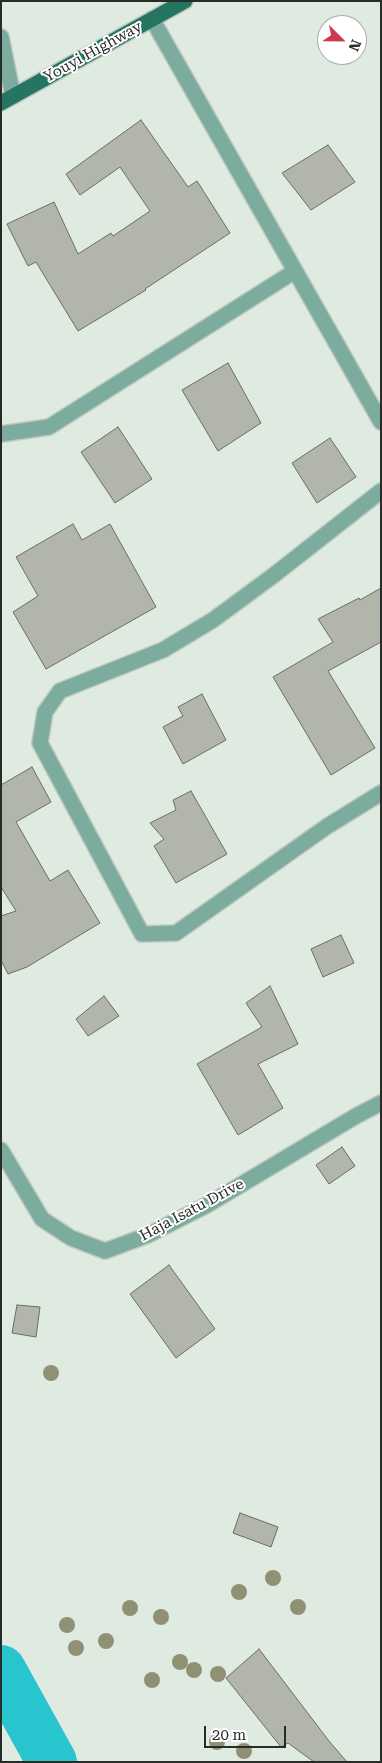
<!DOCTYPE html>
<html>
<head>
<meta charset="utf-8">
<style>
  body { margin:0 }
  #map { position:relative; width:382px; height:1763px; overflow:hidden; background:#dfeae0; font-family:"Roboto Serif",serif }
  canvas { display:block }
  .frame { position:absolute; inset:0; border:2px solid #282c29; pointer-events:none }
  .north { position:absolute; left:317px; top:15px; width:50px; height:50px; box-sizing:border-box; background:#fff; border:1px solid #a9aba9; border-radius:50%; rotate:113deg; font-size:14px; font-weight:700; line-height:20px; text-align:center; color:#282c29 }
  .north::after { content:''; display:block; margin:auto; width:18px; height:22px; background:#cb3a4d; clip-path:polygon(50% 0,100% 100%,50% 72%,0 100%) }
  .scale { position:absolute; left:204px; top:1726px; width:82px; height:22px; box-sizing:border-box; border:2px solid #282c29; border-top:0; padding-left:6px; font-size:15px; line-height:18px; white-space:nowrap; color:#282c29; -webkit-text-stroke:4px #fff; paint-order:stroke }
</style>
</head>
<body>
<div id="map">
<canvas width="382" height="1763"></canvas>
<div class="frame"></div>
<div class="north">N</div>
<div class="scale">20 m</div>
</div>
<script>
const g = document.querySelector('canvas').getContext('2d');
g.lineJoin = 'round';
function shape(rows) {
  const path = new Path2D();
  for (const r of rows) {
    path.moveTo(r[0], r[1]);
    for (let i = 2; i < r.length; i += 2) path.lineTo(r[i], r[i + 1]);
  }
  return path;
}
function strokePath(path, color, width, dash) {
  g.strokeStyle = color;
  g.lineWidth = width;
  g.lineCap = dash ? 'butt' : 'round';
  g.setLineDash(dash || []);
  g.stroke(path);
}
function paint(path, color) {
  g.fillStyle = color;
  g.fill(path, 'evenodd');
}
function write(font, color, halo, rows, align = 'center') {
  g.font = font + ' "Roboto Serif",serif';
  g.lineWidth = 4;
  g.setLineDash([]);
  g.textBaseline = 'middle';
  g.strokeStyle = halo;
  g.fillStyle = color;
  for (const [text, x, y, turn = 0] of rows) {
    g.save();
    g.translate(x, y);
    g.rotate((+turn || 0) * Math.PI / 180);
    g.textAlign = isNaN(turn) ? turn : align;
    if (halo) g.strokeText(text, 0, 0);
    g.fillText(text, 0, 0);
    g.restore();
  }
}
const river = shape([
  [1,1670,52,1762]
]);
const building = shape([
  [141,120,188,187,197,181,230,233,145,289,146,290,78,331,36,262,28,266,7,224,54,202,78,254,111,233,113,236,150,211,120,167,80,195,66,174,141,120],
  [328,145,355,182,311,210,282,173,328,145],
  [228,363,261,423,218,451,182,390,228,363],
  [118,427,152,479,115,503,81,452,118,427],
  [330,438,356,477,317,503,292,463,330,438],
  [73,524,82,540,110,524,156,607,46,669,13,612,38,596,16,557,73,524],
  [381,588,381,642,328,671,375,748,331,775,273,677,333,642,318,619,359,598,360,600,381,588],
  [202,694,226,740,183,764,163,727,183,716,178,707,202,694],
  [32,767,51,802,16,822,50,881,68,870,100,923,27,967,8,974,1,960,1,916,16,911,1,887,1,785,32,767],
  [191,791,227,854,176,883,154,846,164,839,150,823,176,810,173,800,191,791],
  [341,935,354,963,323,977,311,949,341,935],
  [270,986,298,1044,258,1064,283,1108,238,1135,197,1064,262,1027,246,1003,270,986],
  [104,996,119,1016,88,1036,76,1019,104,996],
  [342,1147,355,1166,329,1184,316,1165,342,1147],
  [169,1265,215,1329,176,1358,130,1294,169,1265],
  [17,1305,40,1307,36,1337,12,1333,17,1305],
  [240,1513,278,1527,271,1547,233,1533,240,1513],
  [259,1649,329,1741,347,1762,314,1762,288,1743,281,1747,226,1678,259,1649]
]);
const street = shape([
  [152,19,381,422],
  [1,37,13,96],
  [1,434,49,427,295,271],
  [381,491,274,575,213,620,163,650,60,691,45,712,40,743,142,934,176,933,326,827,381,793],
  [1,1150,42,1219,71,1238,105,1251,148,1235,207,1205,356,1116,381,1103]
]);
const primary = shape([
  [1,103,185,1]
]);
const trees = [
  [51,1373],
  [273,1578],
  [239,1592],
  [298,1607],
  [130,1608],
  [161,1617],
  [67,1625],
  [106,1641],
  [76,1648],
  [180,1662],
  [194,1670],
  [218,1674],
  [152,1680],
  [217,1742],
  [244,1751]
];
const streetNames = [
  ["Youyi Highway",93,52,-29],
  ["Haja Isatu Drive",192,1210,-28]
];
strokePath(river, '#28c5ce', 50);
paint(building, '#b2b6aa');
strokePath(building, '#6a6e63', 1);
strokePath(street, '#bec8bf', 18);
strokePath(primary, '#bec8bf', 18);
strokePath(street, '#7cac9e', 15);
strokePath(primary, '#257563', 15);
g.fillStyle = '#909075';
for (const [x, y] of trees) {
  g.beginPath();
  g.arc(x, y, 8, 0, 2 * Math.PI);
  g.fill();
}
write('15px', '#282c29', '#fff', streetNames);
</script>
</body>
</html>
